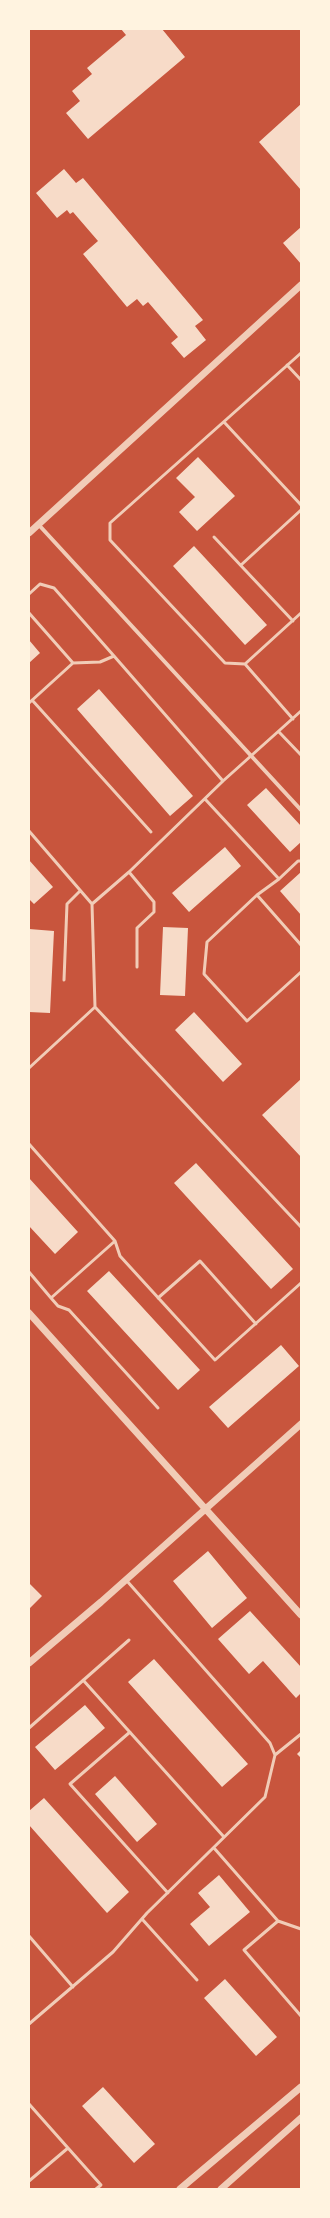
<!DOCTYPE html>
<html>
<head>
<meta charset="utf-8">
<style>
  body { margin:0 }
  #map { position:relative; width:330px; height:2218px; overflow:hidden; background:#c8553d; font-family:Georgia,serif }
  canvas { display:block }
  .frame { position:absolute; inset:0; border:30px solid #fff3e0; pointer-events:none }
</style>
</head>
<body>
<div id="map">
<canvas width="330" height="2218"></canvas>
<div class="frame"></div>
</div>
<script>
const g = document.querySelector('canvas').getContext('2d');
g.lineJoin = 'round';
function paint(path, color) {
  g.fillStyle = color;
  g.fill(path, 'evenodd');
}
function shape(rows) {
  const path = new Path2D();
  for (const r of rows) {
    path.moveTo(r[0], r[1]);
    for (let i = 2; i < r.length; i += 2) path.lineTo(r[i], r[i + 1]);
  }
  return path;
}
function strokePath(path, color, width, dash) {
  g.strokeStyle = color;
  g.lineWidth = width;
  g.lineCap = dash ? 'butt' : 'round';
  g.setLineDash(dash || []);
  g.stroke(path);
}
const building = shape([
  [121,29,162,29,185,57,88,139,66,113,80,101,72,91,92,74,87,68,126,35],
  [301,104,301,190,259,142],
  [64,169,76,183,83,178,203,320,195,326,206,340,184,358,171,343,178,337,148,302,143,306,137,299,127,307,83,254,98,241,73,212,70,214,67,210,57,218,36,193],
  [301,227,301,264,283,243],
  [198,457,235,496,197,531,179,512,195,497,176,478],
  [194,546,267,625,245,645,173,566],
  [29,640,40,653,29,663],
  [99,689,193,796,170,816,77,709],
  [266,788,301,826,301,842,290,852,247,805],
  [225,847,241,866,189,912,172,893],
  [29,860,53,887,34,904,29,899],
  [301,872,301,915,280,891],
  [163,927,188,928,185,996,160,995],
  [29,929,54,931,50,1013,29,1012],
  [194,1012,242,1064,223,1082,175,1030],
  [301,1079,301,1157,262,1115],
  [196,1163,293,1269,271,1289,174,1183],
  [29,1178,78,1232,55,1254,29,1226],
  [109,1271,200,1370,178,1390,87,1291],
  [281,1345,299,1366,228,1428,209,1407],
  [208,1551,247,1598,212,1628,173,1581],
  [29,1583,42,1596,29,1609],
  [250,1611,301,1667,301,1693,296,1698,263,1661,249,1674,218,1639],
  [154,1659,248,1764,222,1787,128,1682],
  [85,1705,105,1728,55,1770,35,1747],
  [301,1750,301,1758,297,1754],
  [115,1776,157,1824,137,1842,95,1794],
  [44,1798,129,1892,107,1913,29,1825,29,1811],
  [219,1875,250,1912,209,1946,190,1924,210,1907,198,1893],
  [225,1979,277,2037,256,2056,204,1998],
  [103,2087,155,2144,134,2163,82,2106]
]);
const service = shape([
  [287,365,301,380],
  [224,422,301,505],
  [214,537,293,621],
  [241,565,301,510],
  [29,594,40,584,54,588,114,656],
  [29,613,73,663],
  [245,664,301,613],
  [32,700,151,832],
  [29,703,73,663,100,662,114,656,223,781],
  [301,711,223,781,129,872,92,904,95,1007,301,1227],
  [293,719,245,664,225,663,110,540,110,523,301,353],
  [279,732,301,755],
  [205,799,279,879,257,895,207,942,204,974,247,1021,301,972],
  [29,831,92,904],
  [129,872,154,902,154,912,137,928,137,967],
  [279,879,298,861,301,861],
  [257,895,301,945],
  [64,980,67,904,80,891],
  [29,1068,95,1007],
  [29,1144,115,1241,120,1256,215,1360,301,1283],
  [29,1272,51,1298,115,1241],
  [51,1298,58,1306,69,1310,158,1408],
  [158,1298,200,1261,256,1324],
  [83,1680,224,1837],
  [29,1728,129,1640],
  [130,1732,70,1784,168,1893],
  [275,1755,301,1734],
  [214,1848,278,1921,301,1929],
  [142,1919,197,1980],
  [278,1921,244,1950,301,2016],
  [29,1936,73,1987],
  [29,2024,113,1952,147,1913,265,1797,275,1755,270,1743,127,1581],
  [29,2104,68,2148,29,2181],
  [68,2148,101,2185,96,2189]
]);
const minor = shape([
  [38,524,301,810]
]);
const tertiary = shape([
  [29,533,301,285],
  [29,1313,301,1615],
  [29,1663,101,1602,301,1424],
  [180,2189,301,2087],
  [221,2189,301,2118]
]);
paint(building, '#f7dbc8');
strokePath(service, '#f1ccb7', 3);
strokePath(minor, '#f1ccb7', 4);
strokePath(tertiary, '#f1ccb7', 7);
</script>
</body>
</html>
